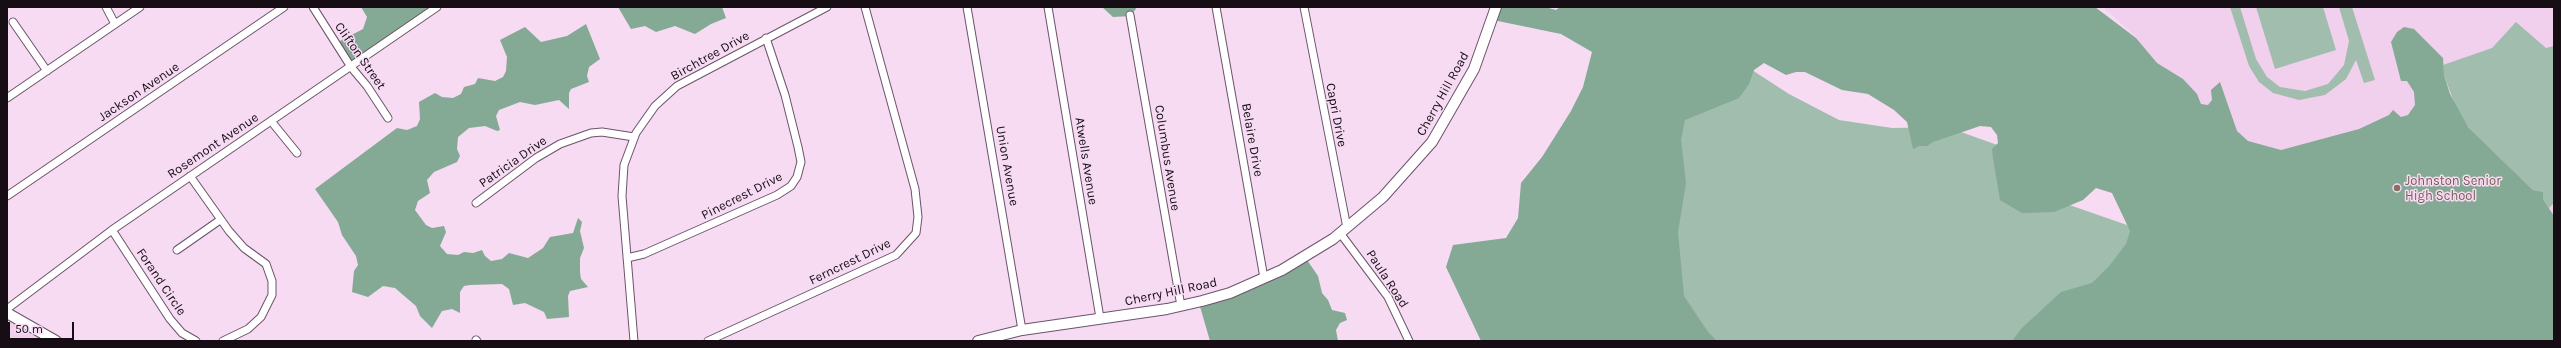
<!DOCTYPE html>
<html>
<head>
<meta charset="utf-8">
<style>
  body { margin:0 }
  #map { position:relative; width:2561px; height:348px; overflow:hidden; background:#f6dbf3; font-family:Karla,sans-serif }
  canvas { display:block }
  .frame { position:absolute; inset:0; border:8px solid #160d15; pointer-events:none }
  .scale { position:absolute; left:8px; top:322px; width:66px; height:18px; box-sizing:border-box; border:2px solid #160d15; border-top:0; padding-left:5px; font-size:12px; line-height:14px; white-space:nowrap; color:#160d15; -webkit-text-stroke:3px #f6dbf3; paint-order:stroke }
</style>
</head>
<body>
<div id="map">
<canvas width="2561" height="348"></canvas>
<div class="frame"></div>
<div class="scale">50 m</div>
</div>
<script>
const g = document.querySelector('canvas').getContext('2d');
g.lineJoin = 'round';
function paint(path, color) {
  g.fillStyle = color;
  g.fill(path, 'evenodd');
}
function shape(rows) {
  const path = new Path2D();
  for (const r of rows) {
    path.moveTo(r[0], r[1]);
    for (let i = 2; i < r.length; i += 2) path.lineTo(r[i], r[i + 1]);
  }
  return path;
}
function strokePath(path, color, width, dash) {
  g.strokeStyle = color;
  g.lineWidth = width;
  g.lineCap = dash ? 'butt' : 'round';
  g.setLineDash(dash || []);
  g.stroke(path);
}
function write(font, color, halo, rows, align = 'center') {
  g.font = font + ' Karla,sans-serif';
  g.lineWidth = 3;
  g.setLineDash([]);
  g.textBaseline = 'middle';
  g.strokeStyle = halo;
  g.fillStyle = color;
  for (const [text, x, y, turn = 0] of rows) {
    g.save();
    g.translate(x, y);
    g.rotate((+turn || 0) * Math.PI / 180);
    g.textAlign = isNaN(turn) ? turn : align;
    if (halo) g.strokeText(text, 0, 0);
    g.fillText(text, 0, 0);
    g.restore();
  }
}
const built = shape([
  [2103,7,2554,7,2554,341,2346,341,2135,36],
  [7,311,61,341,7,341]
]);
const green = shape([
  [2230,7,2240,7,2256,59,2267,77,2280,87,2305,91,2328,84,2344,65,2349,41,2339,7,2352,7,2375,80,2364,83,2356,60,2346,79,2325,95,2299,100,2273,93,2259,82,2249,66],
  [2256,7,2323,7,2336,50,2275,69],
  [2516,22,2546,48,2554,46,2554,203,2549,208,2543,199,2543,192,2533,190,2468,127,2457,110,2444,75,2443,65,2492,48],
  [1715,46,1789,94,1839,120,1892,128,1947,127,2003,147,2055,200,2127,225,2136,235,2127,263,2037,341,1663,341,1663,52]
]);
const forest = shape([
  [361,7,438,7,351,68,336,43,363,29,367,17],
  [618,7,722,7,726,18,711,24,695,34,675,26,656,32,645,26,631,29],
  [1102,7,1137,7,1131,16,1113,17],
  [1496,7,1545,7,1556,10,1560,7,2095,7,2136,38,2157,63,2183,79,2197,94,2201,104,2208,105,2212,100,2211,90,2220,82,2237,131,2248,141,2281,150,2359,129,2389,115,2393,110,2401,117,2408,115,2415,105,2414,92,2407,81,2401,81,2391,42,2397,32,2404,27,2414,29,2443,58,2444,75,2450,94,2468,127,2533,190,2543,192,2543,199,2554,216,2554,341,2012,341,2022,328,2061,292,2092,283,2110,265,2126,244,2130,231,2112,193,2096,188,2083,200,2054,212,2022,213,2000,200,1993,158,1992,149,1998,143,1997,135,1991,127,1980,126,1933,142,1927,146,1919,146,1913,149,1907,122,1894,110,1868,94,1842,90,1805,72,1796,72,1786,75,1764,63,1754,70,1749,84,1739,98,1685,120,1681,140,1686,183,1678,232,1684,296,1708,332,1717,341,1481,341,1446,267,1453,245,1506,238,1518,218,1521,183,1542,157,1571,111,1583,87,1592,52,1561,34,1493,20],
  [586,24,600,59,589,67,587,76,589,82,571,89,569,93,569,109,559,100,535,105,520,102,499,110,496,116,500,130,497,131,485,126,469,128,458,137,457,149,460,156,457,162,434,172,427,180,430,193,418,201,415,210,426,225,432,228,444,226,446,232,440,246,447,254,458,255,464,252,473,253,482,250,485,256,491,261,502,259,509,253,528,258,543,248,550,237,573,233,578,218,582,222,580,231,584,248,580,258,580,272,581,279,588,287,570,291,568,296,569,317,547,319,544,312,525,303,513,305,509,289,502,284,470,285,464,286,460,292,460,313,452,309,442,311,432,328,420,316,416,306,395,288,383,286,368,297,352,292,354,271,358,265,356,256,342,235,338,222,315,189,397,128,407,130,417,126,420,119,419,102,435,93,442,97,453,98,461,94,464,87,475,84,478,78,495,81,503,77,506,71,507,57,500,40,525,27,541,42,567,36],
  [1305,257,1318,276,1322,293,1328,300,1332,310,1345,313,1347,320,1340,323,1336,330,1338,341,1210,341,1199,303]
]);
const minor = shape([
  [106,7,115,24],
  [313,7,351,67,367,86,388,118],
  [967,7,1022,330],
  [1048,7,1100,318],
  [1216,7,1264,278],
  [1304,7,1347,228],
  [1130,15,1181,306],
  [13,22,47,71],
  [7,98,140,7],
  [271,121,297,153],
  [190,176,229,231,244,248,266,264,272,281,272,295,261,317,248,329,223,341],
  [7,196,284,7],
  [476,203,536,158,560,144,591,133,602,132,634,137],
  [112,230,170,319,182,333,196,341],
  [1340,233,1388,297,1409,341],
  [177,250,220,220],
  [627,258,644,254,777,195,791,186,797,177,801,162,798,147,785,95,766,38],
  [7,309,112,230,437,7],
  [476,340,477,341],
  [634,341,622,196,624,165,636,133,655,106,677,86,827,7],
  [708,341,896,255,916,233,918,217,915,189,865,7]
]);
const secondary = shape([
  [7,313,56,341],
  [978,341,1022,330,1167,309,1202,301,1230,293,1282,270,1333,239,1383,197,1432,142,1474,69,1496,7]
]);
const markers = [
  [2397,188,4,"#8d6e63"]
];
const streetNames = [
  ["Clifton Street",360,56,55],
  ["Birchtree Drive",710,56,-29],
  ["Jackson Avenue",139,92,-34],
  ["Cherry Hill Road",1443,94,-61],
  ["Capri Drive",1336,115,79],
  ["Belaire Drive",1252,140,80],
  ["Rosemont Avenue",213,146,-34],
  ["Columbus Avenue",1167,158,81],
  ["Atwells Avenue",1086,161,81],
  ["Patricia Drive",513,162,-35],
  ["Union Avenue",1007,166,80],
  ["Pinecrest Drive",742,196,-27],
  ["Ferncrest Drive",850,262,-26],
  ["Paula Road",1387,279,57],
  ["Forand Circle",161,282,56],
  ["Cherry Hill Road",1171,292,-12]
];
const educationNames = [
  ["Johnston Senior",2405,181],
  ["High School",2405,196]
];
paint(built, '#f1d0ee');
paint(green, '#a1bdad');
paint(forest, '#84a994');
strokePath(minor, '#6b5469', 9);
strokePath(secondary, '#6b5469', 12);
strokePath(minor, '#fff', 7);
strokePath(secondary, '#fff', 10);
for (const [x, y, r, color] of markers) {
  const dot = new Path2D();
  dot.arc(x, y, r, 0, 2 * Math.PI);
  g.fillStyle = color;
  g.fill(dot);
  strokePath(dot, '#f6dbf3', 1.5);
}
write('13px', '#160d15', '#f6dbf3', streetNames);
write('13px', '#785e54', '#f6dbf3', educationNames, 'left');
</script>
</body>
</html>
